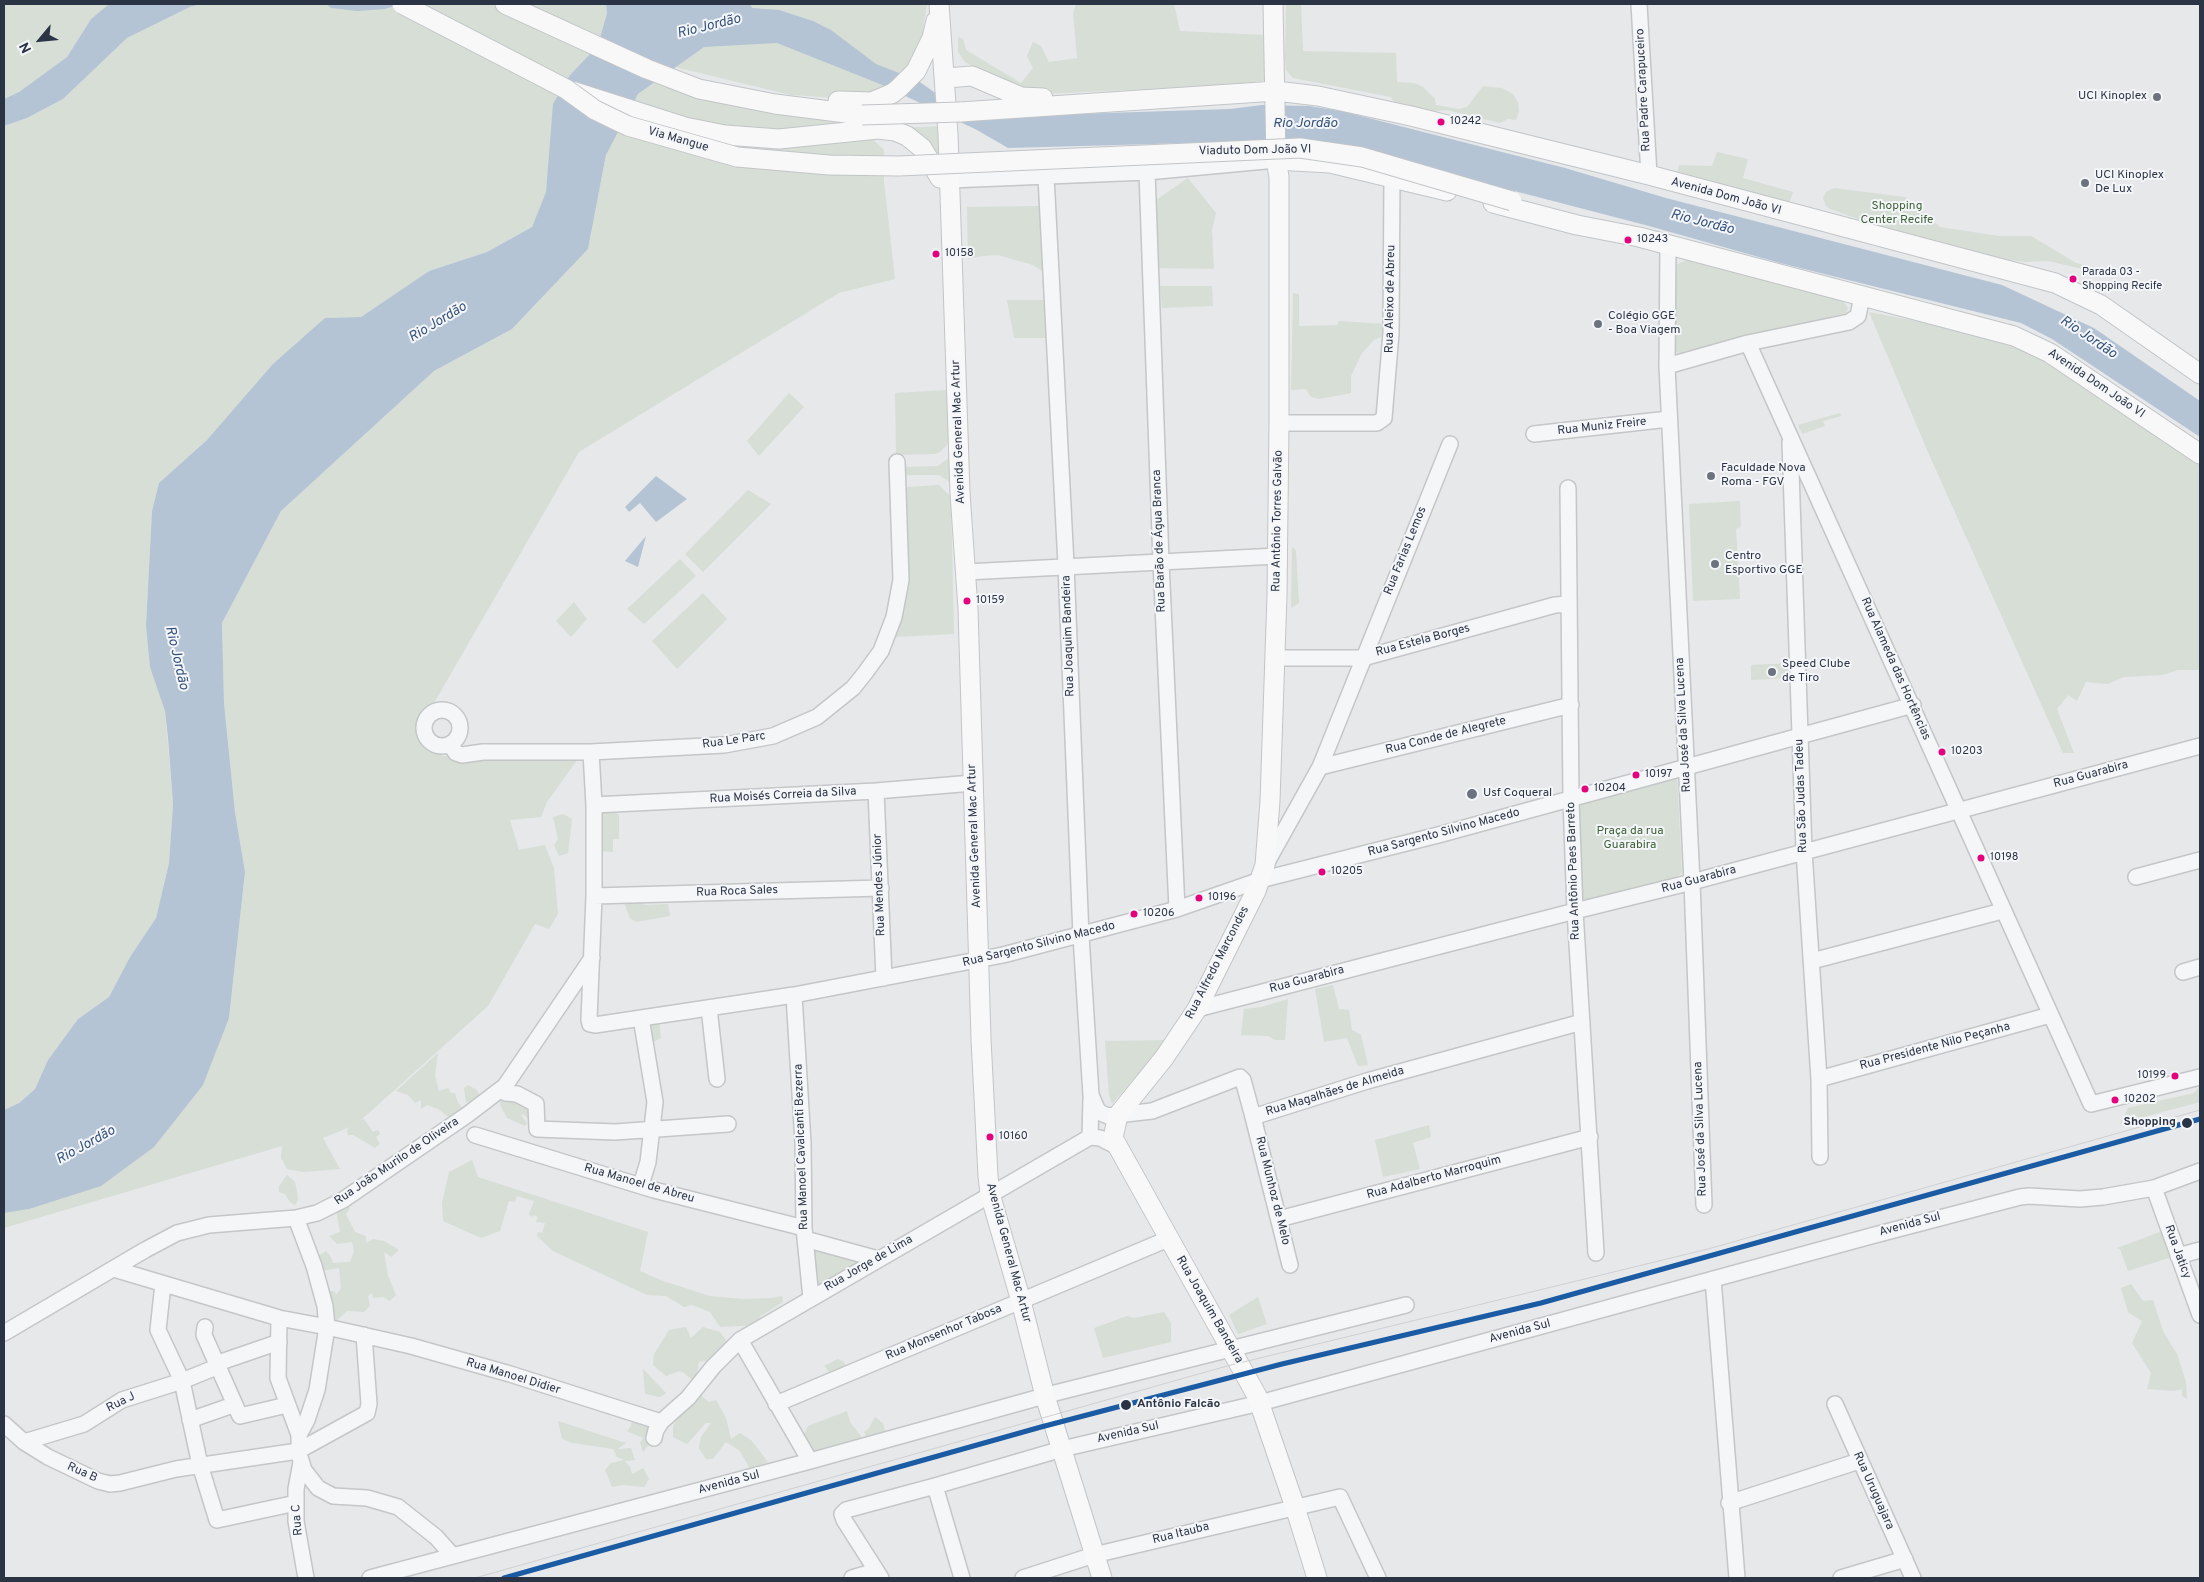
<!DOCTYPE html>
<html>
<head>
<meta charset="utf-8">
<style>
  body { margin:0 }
  #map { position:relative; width:2204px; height:1582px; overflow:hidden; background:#e6e8ea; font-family:Overpass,sans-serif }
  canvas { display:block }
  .frame { position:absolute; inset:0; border:5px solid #2b3445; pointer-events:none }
  .north { position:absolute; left:15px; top:15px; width:50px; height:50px; -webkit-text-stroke:4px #f4f6f9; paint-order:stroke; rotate:242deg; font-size:14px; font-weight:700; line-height:20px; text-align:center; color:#2b3445 }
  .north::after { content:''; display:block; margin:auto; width:18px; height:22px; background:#2b3445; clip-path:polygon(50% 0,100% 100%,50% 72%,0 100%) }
</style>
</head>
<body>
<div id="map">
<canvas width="2204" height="1582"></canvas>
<div class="frame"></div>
<div class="north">N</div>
</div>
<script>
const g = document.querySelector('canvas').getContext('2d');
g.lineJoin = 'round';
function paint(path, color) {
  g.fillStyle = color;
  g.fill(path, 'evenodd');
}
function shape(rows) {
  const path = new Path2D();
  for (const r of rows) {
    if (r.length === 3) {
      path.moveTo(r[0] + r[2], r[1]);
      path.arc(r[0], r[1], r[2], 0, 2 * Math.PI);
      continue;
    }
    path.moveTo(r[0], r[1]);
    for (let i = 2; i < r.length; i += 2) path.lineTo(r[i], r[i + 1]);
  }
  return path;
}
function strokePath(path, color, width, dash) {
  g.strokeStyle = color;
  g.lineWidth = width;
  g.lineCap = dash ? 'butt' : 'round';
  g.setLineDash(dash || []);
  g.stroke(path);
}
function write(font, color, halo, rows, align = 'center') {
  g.font = font + ' Overpass,sans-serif';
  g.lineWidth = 4;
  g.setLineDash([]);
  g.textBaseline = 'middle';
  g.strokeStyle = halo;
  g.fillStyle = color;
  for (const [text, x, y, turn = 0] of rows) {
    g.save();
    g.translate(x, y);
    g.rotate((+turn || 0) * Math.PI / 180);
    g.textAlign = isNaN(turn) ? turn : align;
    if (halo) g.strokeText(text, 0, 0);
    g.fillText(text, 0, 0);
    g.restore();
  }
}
const green = shape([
  [4,4,109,4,91,19,67,57,19,92,4,99],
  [201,4,326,4,331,8,385,9,401,4,606,4,607,13,599,41,589,55,570,75,553,122,546,192,532,227,487,252,429,271,361,317,325,318,207,440,159,483,152,511,146,625,165,711,173,804,169,863,156,918,130,957,109,997,78,1019,48,1060,35,1089,19,1103,4,1110,4,126,27,118,63,99,127,38,190,7],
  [708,4,927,4,920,51,891,89,853,99,791,95,675,67,730,28],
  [1076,4,1174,4,1180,31,1264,35,1267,80,1231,85,1023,95,965,62,958,52,958,37,963,39,966,50,1021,83,1033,68,1027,56,1033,42,1041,46,1049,62,1077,58,1073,13],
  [1286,4,1301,4,1303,51,1396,53,1397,82,1414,83,1423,87,1435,99,1436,105,1459,109,1467,107,1483,86,1502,88,1513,94,1518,102,1519,112,1516,120,1508,119,1500,123,1447,110,1423,112,1395,105,1391,97,1293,78,1286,70,1285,58],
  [655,82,857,124,884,150,884,182,895,279,839,293,579,452,434,703,423,715,417,726,423,741,443,756,460,754,580,756,547,802,541,817,510,820,519,850,545,845,554,868,558,914,549,929,535,924,488,1006,360,1121,364,1119,373,1132,378,1130,380,1134,376,1137,380,1144,375,1148,353,1135,348,1135,347,1130,350,1127,323,1138,340,1169,304,1172,287,1169,281,1158,282,1146,4,1228,4,1213,29,1209,229,1018,245,872,235,812,224,703,222,623,281,511,434,371,512,329,588,249,606,155,638,94],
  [945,126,947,159,938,160,897,128],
  [1717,152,1748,159,1743,178,1793,192,1787,209,1676,178,1679,165,1712,166],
  [1188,178,1216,213,1212,230,1214,269,1159,268,1156,200],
  [1834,188,1905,197,1940,227,1999,236,2031,236,2076,263,2084,265,2091,271,2048,261,2024,262,1989,257,1886,229,1830,209,1826,206,1823,198,1826,192],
  [1044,206,1049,275,1033,265,998,255,982,256,968,259,967,207],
  [1693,257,1787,282,1843,301,1848,308,1846,313,1686,355,1673,351,1674,266],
  [1160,286,1212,286,1213,306,1162,308],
  [1293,293,1299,294,1299,326,1337,325,1339,321,1386,324,1383,336,1374,340,1362,353,1351,376,1351,393,1319,399,1311,397,1306,389,1291,390],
  [1007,300,1048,300,1050,338,1014,338],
  [1869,312,1952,328,2032,351,2200,464,2200,670,2178,670,2162,675,2124,677,2108,684,2086,682,2077,701,2068,695,2057,709,2074,753,2063,753,1927,450],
  [947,390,949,439,947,445,940,452,935,454,899,455,896,452,895,393],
  [789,393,804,407,759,456,747,441],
  [1840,413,1841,416,1823,421,1825,426,1802,434,1798,425],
  [950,457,950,482,939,475,905,475,904,467,938,466],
  [939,485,951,497,954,634,893,637,903,489,906,487],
  [748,490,771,504,703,572,685,554],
  [1740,501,1741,527,1736,529,1740,599,1693,601,1689,504],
  [1292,547,1296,550,1299,603,1291,608],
  [680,559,696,576,644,624,627,609],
  [703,593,727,619,677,669,652,641],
  [574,602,587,619,571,637,556,621],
  [1793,663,1794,678,1751,680,1751,665],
  [1677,777,1682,871,1681,874,1673,879,1585,901,1582,896,1579,802],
  [599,808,612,810,619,815,619,839,613,839,613,852,600,851],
  [563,814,572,819,568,853,559,856,554,845,558,839,553,817],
  [623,900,640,900,645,905,668,904,670,916,636,922,630,918],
  [1333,985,1339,1009,1349,1010,1352,1030,1361,1035,1368,1065,1358,1066,1347,1038,1324,1042,1315,989],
  [1288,999,1285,1040,1275,1040,1268,1036,1241,1035,1244,1009,1261,1007],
  [659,1020,661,1038,648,1045,643,1021],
  [1168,1040,1112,1104,1109,1095,1105,1041],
  [438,1053,435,1076,439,1091,448,1088,451,1093,455,1093,458,1103,462,1107,459,1112,450,1118,438,1109,427,1105,421,1109,421,1100,415,1103,408,1095,396,1091],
  [468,1085,477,1090,481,1098,474,1103,466,1102,464,1088],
  [2200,1086,2200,1102,2140,1118,2132,1114,2127,1122,2120,1124,2128,1108,2194,1093],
  [501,1095,517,1096,538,1116,529,1120,523,1114,521,1115,527,1123,525,1126,507,1118,500,1105],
  [1429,1125,1431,1137,1413,1143,1420,1169,1383,1177,1375,1140],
  [472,1160,478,1177,648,1232,640,1271,663,1281,710,1296,743,1299,772,1298,782,1296,783,1302,759,1317,759,1325,720,1327,710,1312,692,1305,684,1307,666,1296,647,1295,553,1251,537,1236,538,1232,542,1233,545,1223,536,1222,538,1217,534,1215,531,1217,529,1214,534,1201,517,1196,515,1202,509,1201,500,1231,481,1238,443,1221,442,1203,449,1172],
  [287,1175,295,1182,297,1191,298,1200,295,1205,290,1202,285,1194,279,1192,279,1186],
  [347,1205,350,1208,346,1214,355,1232,366,1236,366,1243,373,1239,384,1241,399,1250,391,1257,384,1252,388,1276,396,1295,390,1301,383,1297,373,1298,372,1293,368,1296,370,1306,364,1312,347,1311,333,1324,324,1291,334,1291,336,1295,341,1288,339,1268,321,1271,316,1258,326,1251,331,1257,333,1263,350,1262,354,1251,352,1242,337,1244,329,1236,340,1232,336,1209],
  [2165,1230,2175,1256,2128,1271,2120,1249,2117,1248],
  [809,1243,866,1262,814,1293],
  [2131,1284,2143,1301,2153,1300,2163,1331,2177,1354,2186,1382,2187,1399,2182,1396,2182,1389,2174,1391,2147,1389,2151,1373,2132,1343,2142,1321,2128,1312,2121,1288],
  [1258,1297,1267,1324,1238,1334,1229,1315],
  [1164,1312,1171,1323,1171,1342,1103,1358,1094,1328,1127,1316,1134,1318],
  [686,1327,691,1338,703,1327,720,1332,728,1343,711,1360,699,1362,697,1372,701,1379,695,1382,684,1373,679,1371,666,1376,653,1365,654,1354,669,1330],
  [838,1359,844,1362,847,1370,832,1375,824,1366],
  [643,1369,666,1393,660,1397,645,1394],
  [699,1394,709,1402,716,1400,726,1418,731,1439,740,1433,751,1440,768,1462,750,1469,740,1451,726,1442,713,1459,706,1459,699,1448,701,1437,711,1423,706,1423,687,1444,673,1437,673,1426,677,1418,684,1408],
  [847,1411,850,1422,864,1440,819,1453,812,1450,804,1434,808,1426],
  [632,1416,651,1422,650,1443,643,1452,640,1443,643,1438,627,1431,631,1426],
  [875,1417,883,1423,886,1434,868,1439,864,1432,869,1428],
  [558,1421,626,1443,618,1449,631,1448,635,1460,625,1461,630,1467,632,1474,643,1468,649,1479,644,1487,622,1485,612,1487,605,1470,611,1463,624,1460,617,1457,613,1449,573,1443,562,1439]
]);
const water = shape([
  [109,4,201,4,190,7,127,38,63,99,27,118,4,126,4,99,19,92,67,57,91,19],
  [326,4,401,4,385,9,357,11,331,8],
  [606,4,750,4,752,8,779,10,813,21,831,30,876,64,917,80,958,109,982,117,1230,109,1262,105,1309,106,1341,111,1565,168,1666,198,2002,285,2094,328,2200,401,2200,437,2052,339,2021,323,1780,263,1649,226,1353,149,1263,141,1008,148,977,130,880,84,777,43,704,47,638,94,606,155,588,249,512,329,434,371,281,511,222,623,224,703,235,812,245,872,229,1018,203,1085,154,1147,101,1186,29,1209,4,1213,4,1110,19,1103,35,1089,48,1060,78,1019,109,997,130,957,156,918,169,863,173,804,168,738,165,711,150,667,146,625,152,511,159,483,207,440,273,364,325,318,361,317,429,271,487,252,532,227,546,192,553,104,570,75,589,55,599,41,607,13],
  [656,476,687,499,656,522,640,503,629,512,625,507],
  [646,536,638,567,625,561]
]);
const minor = shape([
  [1639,4,1649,175],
  [1147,172,1161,562,1177,909],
  [1046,176,1066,565,1081,936,1091,1095,1097,1109,1101,1113,1108,1116,1152,1111,1240,1077,1243,1080,1253,1117,1367,1081,1582,1022],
  [950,180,1147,172,1276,160],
  [1668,244,1667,366,1692,882,1704,1205],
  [1748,343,2091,1104,2200,1077],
  [1667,366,1748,343,1849,322,1858,316,1862,296],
  [1279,423,1377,423,1384,418,1391,333,1392,177],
  [1534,434,1669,419],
  [1790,442,1804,851,1819,1079,1820,1157],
  [1568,488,1571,799,1575,911,1596,1253],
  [966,572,1277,556],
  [1274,658,1363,658,1555,605,1569,604],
  [442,728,18],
  [450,744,456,753,462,755,483,752,591,752,724,745,773,736,817,717,853,688,865,673,881,651,894,617,901,580,897,462],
  [591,752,594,805,594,896,589,1020,590,1024,595,1025,794,995,1003,955,1177,909,1260,880,1442,834,1913,705],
  [1320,767,1571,705],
  [876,791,884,978],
  [594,805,876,791,973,783],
  [1267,862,1320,767,1450,444],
  [2136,877,2200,860],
  [594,896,881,888],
  [1812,961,2002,911],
  [2183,972,2200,967],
  [794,995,803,1143,804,1228,811,1298],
  [709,1008,717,1079],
  [1197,1009,1575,911,1692,882,2200,746],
  [1819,1079,2050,1015],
  [500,1090,506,1093,517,1094,536,1104,537,1129,615,1132,728,1124],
  [1253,1117,1290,1265],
  [475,1135,654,1190,804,1228],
  [1090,1137,1091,1099],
  [641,1185,648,1162,655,1102,641,1018],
  [2154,1188,2200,1315],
  [296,1218,314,1266,325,1306,327,1327,317,1390,307,1420,299,1435,299,1454,304,1470,318,1488,333,1496,367,1498,398,1507,436,1537,453,1556],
  [1279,1219,1590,1137],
  [805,1239,878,1259],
  [2178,1256,2200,1250],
  [114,1269,279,1318,327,1327,411,1346,510,1374,661,1422],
  [1713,1279,1737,1578],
  [163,1284,158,1330,182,1381,200,1465,217,1520,296,1503],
  [279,1318,278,1378,299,1435],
  [205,1327,204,1335,240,1416,287,1405],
  [4,1333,145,1250,177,1233,209,1225,296,1218,317,1213,343,1200,467,1115,505,1086,592,958],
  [740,1340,810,1461],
  [218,1363,279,1342],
  [776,1404,1168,1239],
  [1835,1404,1913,1578],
  [190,1420,233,1405],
  [4,1424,24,1442,48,1457,98,1481,110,1484,120,1483,176,1469,298,1451,367,1413,369,1404,364,1335],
  [654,1438,656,1430,661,1422,688,1398,713,1367,740,1340,1090,1137,1100,1138,1116,1146],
  [24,1442,84,1424,122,1400,182,1381,219,1366],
  [301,1462,296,1489,296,1521,306,1578],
  [935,1486,962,1578],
  [1729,1503,1859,1461],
  [370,1578,810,1461,1055,1393,1406,1305],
  [852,1578,876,1571],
  [881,1578,844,1520,842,1514,846,1510,935,1486,1062,1449,1260,1403,1871,1236,2020,1197,2029,1196,2080,1199,2103,1197,2154,1188,2200,1171],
  [1023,1578,1094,1555,1340,1497,1378,1578],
  [1841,1578,1905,1559]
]);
const major = shape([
  [505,4,647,69,699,89,775,104,862,115],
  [939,4,948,134,960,493,968,609,981,1039,988,1176,990,1194,1021,1301,1045,1396,1102,1578],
  [1273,4,1276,160,1279,177,1279,423,1277,595,1270,801,1265,865,1256,891,1197,1009,1164,1058,1118,1115,1113,1138,1257,1396,1295,1507,1317,1578],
  [946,78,972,76,1021,97,1043,98],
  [572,91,685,127,725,135,779,139,878,129,895,131,907,136,922,148,940,178],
  [838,101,872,102,893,93,899,88,916,71,932,38,936,21],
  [960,112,1276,91,1318,96,1411,116,1649,175,2055,283,2101,305,2200,374],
  [1276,160,1330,163,1447,191],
  [1493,203,1577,225,1639,237,2014,336,2050,353,2200,454]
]);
const tram = shape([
  [475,1578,1227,1366,1708,1249,2200,1110]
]);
const majorBridge = shape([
  [402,4,566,89,595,110,628,126,737,157,829,165,899,166,1300,148,1362,157,1512,201],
  [862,115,960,112]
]);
const metro1 = shape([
  [504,1578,1041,1427,1282,1364,1541,1303,2200,1119]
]);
const markers = [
  [2157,97,5,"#6c737f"],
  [1441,122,4.5,"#e5007d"],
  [2085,183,5,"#6c737f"],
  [1628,240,4.5,"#e5007d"],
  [936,254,4.5,"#e5007d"],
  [2073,279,4.5,"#e5007d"],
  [1598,324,5,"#6c737f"],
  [1711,476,5,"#6c737f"],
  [1715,564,5,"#6c737f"],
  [967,601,4.5,"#e5007d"],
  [1772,672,5,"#6c737f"],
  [1942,752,4.5,"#e5007d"],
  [1636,775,4.5,"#e5007d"],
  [1585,789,4.5,"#e5007d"],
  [1472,794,6,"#6c737f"],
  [1981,858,4.5,"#e5007d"],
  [1322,872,4.5,"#e5007d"],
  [1199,898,4.5,"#e5007d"],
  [1134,914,4.5,"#e5007d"],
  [2175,1076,4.5,"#e5007d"],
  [2115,1100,4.5,"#e5007d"],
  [2187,1123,6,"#2b3445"],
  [990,1137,4.5,"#e5007d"],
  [1126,1405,6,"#2b3445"]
];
const busNames = [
  ["10242",1450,122],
  ["10243",1637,240],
  ["10158",945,254],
  ["Parada 03 -",2082,273],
  ["Shopping Recife",2082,287],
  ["10159",976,601],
  ["10203",1951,752],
  ["10197",1645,775],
  ["10204",1594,789],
  ["10198",1990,858],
  ["10205",1331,872],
  ["10196",1208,898],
  ["10206",1143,914],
  ["10199",2166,1076,"right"],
  ["10202",2124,1100],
  ["10160",999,1137]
];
const streetNames = [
  ["Rua Padre Carapuceiro",1644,90,-93],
  ["Via Mangue",678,140,16],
  ["Viaduto Dom João VI",1255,151,-1],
  ["Avenida Dom João VI",1726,197,15],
  ["Rua Aleixo de Abreu",1391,299,-89],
  ["Avenida Dom João VI",2096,384,34],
  ["Rua Muniz Freire",1602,427,-6],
  ["Avenida General Mac Artur",959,432,-92],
  ["Rua Antônio Torres Galvão",1278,521,-89],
  ["Rua Barão de Água Branca",1160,541,-92],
  ["Rua Farias Lemos",1406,551,-68],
  ["Rua Joaquim Bandeira",1069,636,-92],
  ["Rua Estela Borges",1423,641,-15],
  ["Rua Alameda das Hortências",1895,669,66],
  ["Rua José da Silva Lucena",1684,725,-93],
  ["Rua Conde de Alegrete",1446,736,-14],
  ["Rua Le Parc",734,741,-8],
  ["Rua Guarabira",2091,775,-15],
  ["Rua Moisés Correia da Silva",783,796,-3],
  ["Rua São Judas Tadeu",1802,796,-92],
  ["Rua Sargento Silvino Macedo",1444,833,-15],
  ["Avenida General Mac Artur",975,836,-92],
  ["Rua Antônio Paes Barreto",1574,871,-92],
  ["Rua Guarabira",1699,880,-15],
  ["Rua Mendes Júnior",880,885,-92],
  ["Rua Roca Sales",737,892,-2],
  ["Rua Sargento Silvino Macedo",1039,945,-14],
  ["Rua Alfredo Marcondes",1218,963,-63],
  ["Rua Guarabira",1307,980,-15],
  ["Rua Presidente Nilo Peçanha",1935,1047,-15],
  ["Rua Magalhães de Almeida",1335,1092,-17],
  ["Rua José da Silva Lucena",1701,1129,-92],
  ["Rua Manoel Cavalcanti Bezerra",802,1147,-92],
  ["Rua João Murilo de Oliveira",397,1162,-34],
  ["Rua Adalberto Marroquim",1434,1178,-15],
  ["Rua Manoel de Abreu",639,1184,16],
  ["Rua Munhoz de Melo",1272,1191,76],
  ["Avenida Sul",1910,1225,-15],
  ["Rua Jaticy",2177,1252,70],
  ["Avenida General Mac Artur",1008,1253,75],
  ["Rua Jorge de Lima",869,1264,-30],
  ["Rua Joaquim Bandeira",1209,1310,60],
  ["Avenida Sul",1520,1332,-15],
  ["Rua Monsenhor Tabosa",944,1333,-23],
  ["Rua Manoel Didier",513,1377,17],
  ["Rua J",121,1403,-26],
  ["Avenida Sul",1128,1433,-13],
  ["Rua B",82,1473,24],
  ["Avenida Sul",729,1483,-15],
  ["Rua Uruguajara",1873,1491,66],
  ["Rua C",298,1520,-95],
  ["Rua Itauba",1181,1534,-14]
];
const poiNames = [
  ["UCI Kinoplex",2147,97,"right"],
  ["UCI Kinoplex",2095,176],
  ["De Lux",2095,190],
  ["Colégio GGE",1608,317],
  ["- Boa Viagem",1608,331],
  ["Faculdade Nova",1721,469],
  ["Roma - FGV",1721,483],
  ["Centro",1725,557],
  ["Esportivo GGE",1725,571],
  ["Speed Clube",1782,665],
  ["de Tiro",1782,679],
  ["Usf Coqueral",1483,794]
];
const parkNames = [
  ["Shopping",1897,207],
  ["Center Recife",1897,221],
  ["Praça da rua",1630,832],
  ["Guarabira",1630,846]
];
const stopNames = [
  ["Shopping",2176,1123],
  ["Antônio Falcão",1137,1405,"left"]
];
const waterNames = [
  ["Rio Jordão",709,27,-14],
  ["Rio Jordão",1305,124],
  ["Rio Jordão",1702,223,14],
  ["Rio Jordão",438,323,-31],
  ["Rio Jordão",2088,338,34],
  ["Rio Jordão",176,658,77],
  ["Rio Jordão",86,1146,-29]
];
paint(green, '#d6ded6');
paint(water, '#b4c4d5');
strokePath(minor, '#c4c6c8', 18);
strokePath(major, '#c2c5c8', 21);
strokePath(minor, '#f5f6f7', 15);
strokePath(major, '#f8f8f8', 19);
strokePath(tram, '#cecfd2', 1);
strokePath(majorBridge, '#c2c5c8', 21, []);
strokePath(majorBridge, '#f8f8f8', 19);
strokePath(metro1, '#1a5ba3', 5);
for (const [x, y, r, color] of markers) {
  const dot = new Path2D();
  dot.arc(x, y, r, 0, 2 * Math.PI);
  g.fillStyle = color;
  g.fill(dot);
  strokePath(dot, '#f4f6f9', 2);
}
write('11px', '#2b3445', '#f4f6f9', busNames, 'left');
write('12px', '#2b3445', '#f4f6f9', streetNames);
write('12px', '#2b3445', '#f4f6f9', poiNames, 'left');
write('12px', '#3f6138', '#f4f6f9', parkNames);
write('bold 12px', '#2b3445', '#f4f6f9', stopNames, 'right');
write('italic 14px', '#34527a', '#f4f6f9', waterNames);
</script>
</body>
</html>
